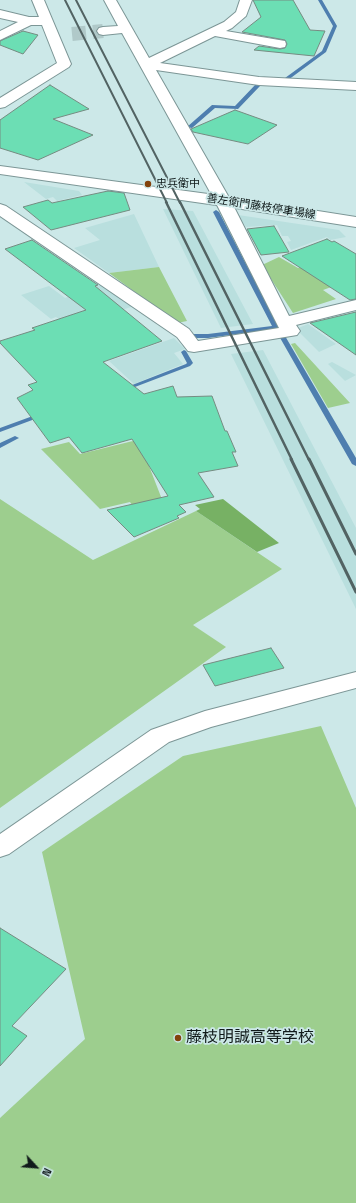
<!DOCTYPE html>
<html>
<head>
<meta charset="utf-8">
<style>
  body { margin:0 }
  #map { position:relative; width:356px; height:1203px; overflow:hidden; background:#cce8e8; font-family:"Space Grotesk",sans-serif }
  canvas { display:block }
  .north { position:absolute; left:16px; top:1147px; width:40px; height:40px; -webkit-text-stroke:3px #cce8e8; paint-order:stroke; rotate:116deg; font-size:11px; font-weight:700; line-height:16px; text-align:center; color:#101a1a }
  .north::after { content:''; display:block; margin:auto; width:14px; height:18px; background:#101a1a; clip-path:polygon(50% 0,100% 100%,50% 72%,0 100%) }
</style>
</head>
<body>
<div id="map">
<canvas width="356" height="1203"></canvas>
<div class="north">N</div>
</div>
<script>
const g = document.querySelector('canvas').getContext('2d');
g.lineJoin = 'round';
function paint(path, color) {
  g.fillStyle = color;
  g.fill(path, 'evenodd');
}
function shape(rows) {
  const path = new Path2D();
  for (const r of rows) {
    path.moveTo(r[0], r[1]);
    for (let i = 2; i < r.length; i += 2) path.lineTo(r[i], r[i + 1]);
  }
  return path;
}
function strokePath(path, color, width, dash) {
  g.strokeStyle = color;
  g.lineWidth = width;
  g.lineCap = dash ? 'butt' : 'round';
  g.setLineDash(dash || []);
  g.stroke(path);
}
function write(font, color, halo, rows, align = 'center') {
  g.font = font + ' "Space Grotesk","Noto Sans JP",sans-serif';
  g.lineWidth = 3.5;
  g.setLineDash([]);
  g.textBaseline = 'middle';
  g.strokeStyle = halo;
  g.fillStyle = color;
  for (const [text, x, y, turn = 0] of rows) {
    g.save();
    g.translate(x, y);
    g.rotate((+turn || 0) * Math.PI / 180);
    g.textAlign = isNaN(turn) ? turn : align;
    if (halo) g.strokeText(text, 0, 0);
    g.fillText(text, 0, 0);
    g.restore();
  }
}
const built = shape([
  [24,182,79,191,82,195,57,201,53,197,46,199],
  [163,209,193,211,253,324,221,328],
  [134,214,159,267,109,273,74,248,100,240,85,228],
  [238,215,339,230,346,237,330,240,327,237,291,250,287,242,291,241,288,236,282,236,277,225,246,227],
  [103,284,134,306,69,327,56,317,51,319,21,295,49,286,65,298],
  [308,324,336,344,319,352,296,329],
  [174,338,185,349,174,353,183,364,134,384,109,361],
  [263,350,356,528,356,609,231,354],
  [332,362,356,375,345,381,328,364]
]);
const green = shape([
  [279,257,298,268,322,259,348,281,323,290,336,299,293,313,262,265],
  [159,267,187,321,177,323,109,273],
  [295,343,350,403,328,408,291,344],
  [137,440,191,453,149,466,163,502,136,511,130,502,100,509,41,449,69,442,80,454],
  [0,499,93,560,196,511,282,569,193,625,226,647,0,808],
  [321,726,356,808,356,1203,0,1203,0,1118,85,1039,42,852,183,756]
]);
const forest = shape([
  [223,499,279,543,257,552,196,511,200,509,195,505]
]);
const stream = shape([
  [318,0,322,0,337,26,326,52,288,80,276,80,276,78,285,78,322,51,333,26,318,0],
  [265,78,269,79,260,86,238,109,215,108,192,128,187,127,212,105,235,106,256,84,265,78],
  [216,210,219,212,279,327,281,329,356,458,356,466,352,464,275,329,208,338,193,338,190,336,193,334,208,334,272,326,213,212,216,210],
  [184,350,186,351,193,363,190,366,127,390,125,391,122,389,186,364,187,363,181,352,184,350],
  [41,413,44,415,43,416,0,432,0,428,41,413],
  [15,436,19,438,17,439,0,448,0,443,15,436]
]);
const building = shape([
  [253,0,293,0,310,30,325,31,314,56,254,50,259,46,280,49,285,48,287,44,285,40,242,32,261,17,253,0],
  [23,31,38,35,23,54,0,45,0,41,23,31],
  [50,85,89,109,53,119,93,135,38,160,0,148,0,120,50,85],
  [235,110,277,125,248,144,193,132,191,129,235,110],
  [108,191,124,193,130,210,51,230,23,207,48,200,52,203,108,191],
  [274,226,289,252,261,255,247,229,274,226],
  [327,239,332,242,334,241,356,254,356,299,350,300,282,256,327,239],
  [32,240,98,285,95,286,162,341,103,362,144,394,173,386,177,397,212,396,225,431,227,431,236,452,232,452,238,466,198,473,214,497,179,505,186,512,177,516,179,518,134,537,107,510,168,496,132,439,82,453,69,437,50,443,17,398,33,390,28,385,37,382,0,343,0,341,35,330,32,328,86,310,5,249,32,240],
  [356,312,356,355,310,323,356,312],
  [271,648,284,668,215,686,203,665,271,648],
  [0,928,66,969,12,1026,27,1036,0,1066,0,928]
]);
const minorTunnel = shape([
  [72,34,103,31]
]);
const minor = shape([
  [32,0,44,0,71,64,69,67,5,107,0,108,0,98,57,63,42,25,31,25,0,40,0,31,18,22,0,18,0,10,29,17,39,17,32,0],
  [104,0,116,0,149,58,224,22,236,12,240,0,252,0,246,16,232,28,226,31,285,41,286,44,285,47,280,48,215,36,160,63,259,77,356,82,356,90,259,85,156,70,231,201,289,316,356,300,356,310,296,325,300,331,297,335,291,336,194,352,188,351,177,337,0,216,0,204,6,206,189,329,198,341,279,328,215,201,122,33,103,35,99,34,97,31,99,28,103,27,118,26,104,0],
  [356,672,356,688,211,727,169,742,9,854,0,857,0,834,151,730,205,711,356,672]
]);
const major = shape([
  [0,166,223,196,356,217,356,227,223,206,0,174,0,166]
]);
const railFar2 = shape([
  [65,0,167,203],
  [76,0,180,203]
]);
const railFar1 = shape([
  [166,202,292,460],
  [180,202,309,460]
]);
const rail = shape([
  [291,459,356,592],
  [309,459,356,554]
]);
const markers = [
  [148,184,4,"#83420c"],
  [178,1038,4,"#83420c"]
];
const farPoinames = [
  ["忠兵衛中",156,184]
];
const farStreetnames = [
  ["善左衛門藤枝停車場線",261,207,9]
];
const nearPoinames = [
  ["藤枝明誠高等学校",186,1038]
];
paint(built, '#b9dfde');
paint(green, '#9dce8e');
paint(forest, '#77b164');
paint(stream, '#4e7eaf');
paint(building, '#6cdeb4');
strokePath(building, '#758b81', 1);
strokePath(minorTunnel, '#b0c9c9', 14, [14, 7]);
strokePath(minor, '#7c9696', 2);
strokePath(major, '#7c9696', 2);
paint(minor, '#fff');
paint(major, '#fff');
strokePath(railFar2, '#526363', 2);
strokePath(railFar1, '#526363', 2.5);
strokePath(rail, '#526363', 3);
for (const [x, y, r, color] of markers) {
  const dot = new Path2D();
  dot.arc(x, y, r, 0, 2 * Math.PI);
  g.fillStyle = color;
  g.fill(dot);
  strokePath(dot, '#cce8e8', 1.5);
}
write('11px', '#101a1a', '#cce8e8', farPoinames, 'left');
write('11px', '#101a1a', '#cce8e8', farStreetnames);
write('16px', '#101a1a', '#cce8e8', nearPoinames, 'left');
</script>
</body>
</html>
